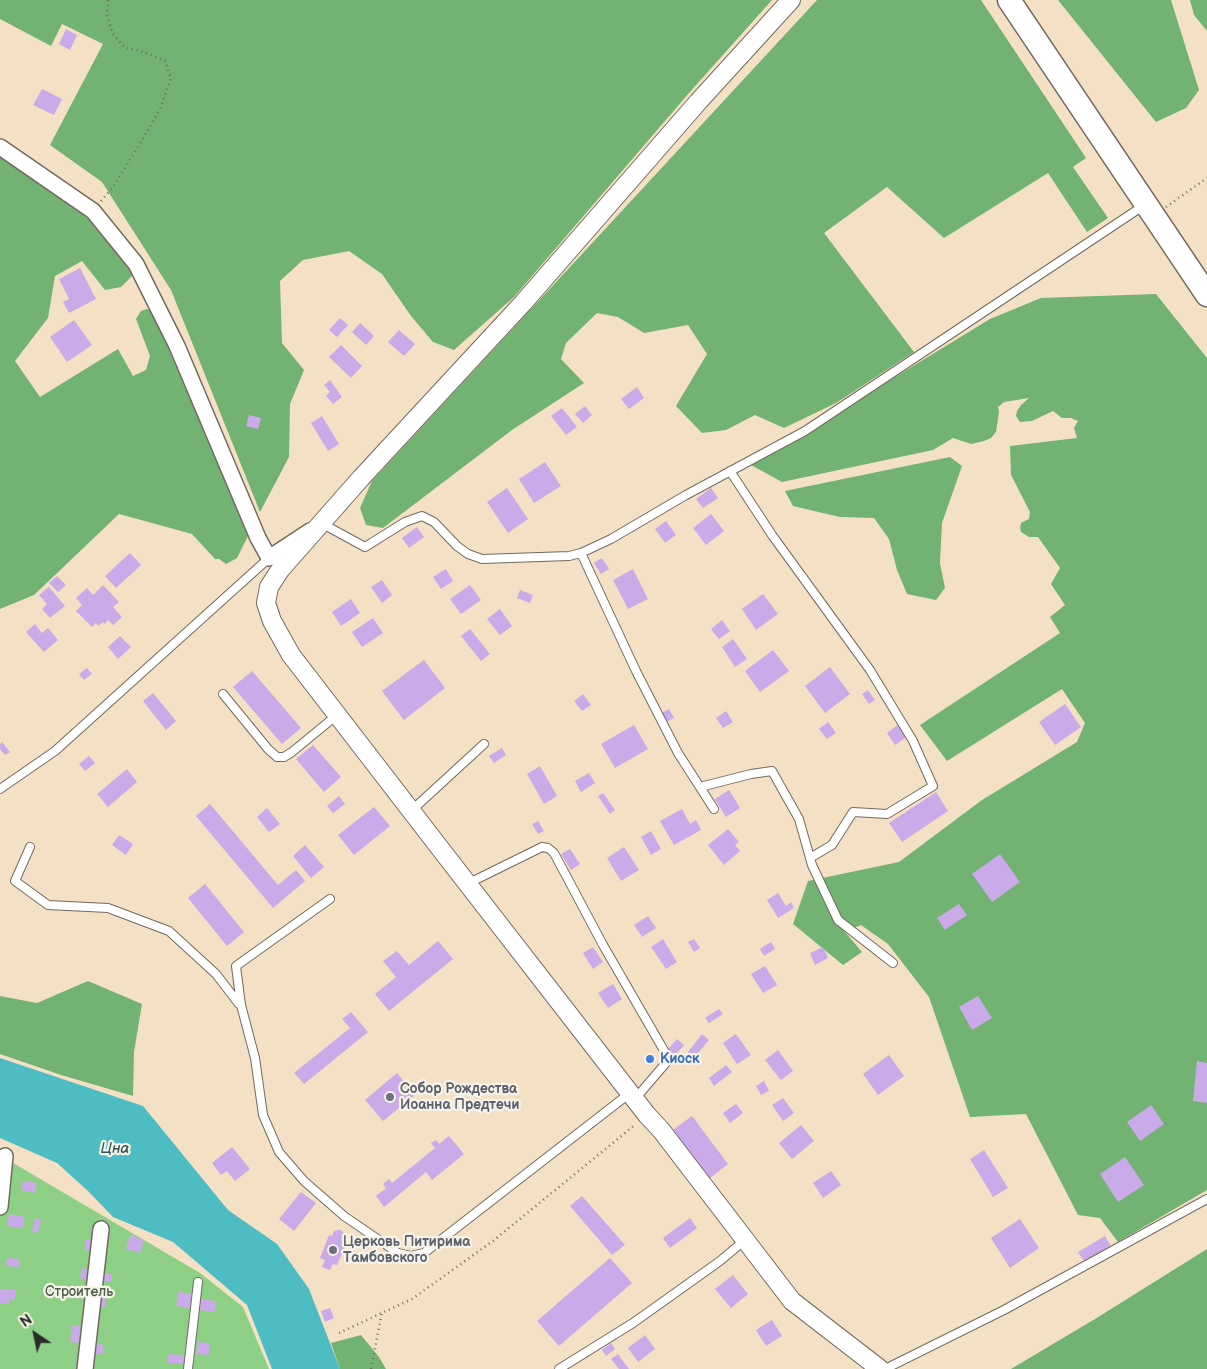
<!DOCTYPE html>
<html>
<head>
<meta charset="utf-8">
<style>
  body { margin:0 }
  #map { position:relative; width:1207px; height:1369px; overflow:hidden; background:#f4e0c4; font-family:"Balsamiq Sans",sans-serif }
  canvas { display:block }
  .north { position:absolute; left:10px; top:1309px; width:50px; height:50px; -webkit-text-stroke:4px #f7f3e8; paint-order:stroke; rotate:326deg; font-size:14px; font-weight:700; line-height:20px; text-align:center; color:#2b2b2b }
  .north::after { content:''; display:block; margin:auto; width:18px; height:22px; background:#2b2b2b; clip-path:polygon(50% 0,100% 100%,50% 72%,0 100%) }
</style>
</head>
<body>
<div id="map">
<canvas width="1207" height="1369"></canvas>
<div class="north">N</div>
</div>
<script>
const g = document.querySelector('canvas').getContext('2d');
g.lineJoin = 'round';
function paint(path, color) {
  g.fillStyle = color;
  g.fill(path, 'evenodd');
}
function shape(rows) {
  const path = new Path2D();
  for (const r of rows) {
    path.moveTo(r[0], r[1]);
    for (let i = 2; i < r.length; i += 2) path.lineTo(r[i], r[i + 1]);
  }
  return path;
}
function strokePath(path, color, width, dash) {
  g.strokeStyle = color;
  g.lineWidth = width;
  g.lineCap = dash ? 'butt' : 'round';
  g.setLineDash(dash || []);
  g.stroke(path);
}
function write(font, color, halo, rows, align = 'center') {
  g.font = font + ' "Balsamiq Sans",sans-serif';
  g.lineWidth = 4.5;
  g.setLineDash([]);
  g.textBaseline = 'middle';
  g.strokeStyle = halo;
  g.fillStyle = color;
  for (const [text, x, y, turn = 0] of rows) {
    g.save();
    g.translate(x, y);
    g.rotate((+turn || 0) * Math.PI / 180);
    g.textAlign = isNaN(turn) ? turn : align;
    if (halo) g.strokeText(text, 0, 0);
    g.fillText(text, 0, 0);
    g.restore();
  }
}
const green = shape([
  [0,1157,8,1160,200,1273,243,1307,269,1369,0,1369]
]);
const forest = shape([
  [0,0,772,0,689,93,514,297,454,350,433,342,411,316,382,274,349,251,303,260,280,281,282,343,304,370,290,404,289,457,260,512,171,290,102,182,50,145,103,44,62,24,51,46,0,19],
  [817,0,981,0,1086,158,1073,167,1108,218,1087,232,1048,173,944,238,887,187,824,233,914,352,836,403,784,428,755,415,726,430,702,433,676,406,707,354,688,325,644,333,618,317,597,313,566,343,561,359,584,383,512,430,383,528,366,525,360,508,372,481],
  [1058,0,1171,0,1199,90,1186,108,1156,122],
  [1190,0,1207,0,1207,31,1194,15],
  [0,150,59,184,134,274,121,287,105,290,82,261,55,276,48,318,15,361,40,397,118,349,133,376,146,370,150,356,136,319,141,311,147,309,152,311,250,532,237,558,226,564,219,559,215,559,192,534,119,514,34,595,0,609],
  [1156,294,1207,358,1207,1190,1118,1242,1100,1218,1078,1215,1026,1114,970,1117,929,997,888,944,861,925,845,932,862,952,843,965,793,924,808,881,899,862,982,800,1077,742,1085,723,1062,689,947,761,920,725,1060,633,1050,617,1065,605,1051,584,1060,568,1038,537,1029,537,1021,532,1020,528,1021,523,1029,519,1030,512,1011,475,1010,446,1077,438,1074,428,1078,421,1071,418,1062,418,1053,411,1032,421,1020,422,1016,416,1017,411,1021,405,1029,398,1004,402,998,407,999,412,996,432,991,438,984,441,971,444,953,438,933,450,782,482,751,465,990,319,1041,298],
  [950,457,962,466,942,523,940,563,945,588,936,600,907,594,897,570,889,539,874,518,840,517,793,506,785,491],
  [88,981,142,1004,134,1052,133,1096,61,1075,0,1054,0,996,37,1003],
  [1207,1249,1207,1369,1011,1369,1095,1319],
  [361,1335,379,1357,386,1369,340,1369,331,1343]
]);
const water = shape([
  [0,1058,143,1106,228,1210,277,1244,309,1289,340,1369,272,1369,247,1305,173,1242,113,1217,88,1191,57,1163,0,1138]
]);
const building = shape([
  [66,29,77,35,70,50,59,44],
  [42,89,62,99,54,115,33,105],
  [80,268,96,299,69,313,63,302,69,299,59,279],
  [340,318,348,325,337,337,329,330],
  [74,320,92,345,67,362,50,337],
  [360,323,374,336,366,345,352,332],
  [399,330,415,344,404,356,388,342],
  [341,345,362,366,351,378,329,357],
  [330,380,342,397,333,404,326,396,330,392,324,385],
  [637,387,644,398,629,409,621,399],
  [585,406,592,415,583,423,575,414],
  [562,408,577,427,566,435,551,416],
  [249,415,261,418,258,429,246,426],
  [322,416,339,444,328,451,311,423],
  [545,462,561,486,534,503,519,479],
  [507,488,528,519,508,533,487,502],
  [711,488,718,498,703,508,696,499],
  [711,514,724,531,706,545,693,528],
  [666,521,676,535,665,543,655,529],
  [417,527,424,537,409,548,402,538],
  [130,553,141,565,116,588,105,576],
  [602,558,609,569,601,574,594,563],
  [446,569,453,581,441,589,433,577],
  [633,569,648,599,628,609,613,580],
  [57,576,66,585,58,592,49,583],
  [382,580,392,595,382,603,371,587],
  [103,585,119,602,113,607,122,617,113,625,108,620,105,624,103,622,98,626,96,623,92,627,76,611,82,605,76,598,87,588,93,595],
  [470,585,481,600,461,614,450,599],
  [49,587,65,606,50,618,42,609,47,604,39,595],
  [520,590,533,595,530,603,517,598],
  [763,594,778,614,756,630,742,609],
  [351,599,360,613,341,626,332,612],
  [500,609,512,626,500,635,487,619],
  [373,618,383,633,362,647,352,632],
  [722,620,730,631,719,639,711,629],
  [35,624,42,633,48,628,58,640,44,652,26,632],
  [470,629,490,654,481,661,461,636],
  [120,636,131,647,118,659,108,647],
  [733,639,747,659,735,667,722,647],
  [773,650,789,671,760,692,745,671],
  [424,660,445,688,404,720,382,691],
  [830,667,850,694,825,713,805,686],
  [87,668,92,674,84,680,79,674],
  [252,671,301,728,282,744,233,687],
  [868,690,875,700,869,704,862,694],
  [153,693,176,721,166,730,143,701],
  [583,694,591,705,582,711,574,701],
  [1065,704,1081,727,1055,745,1039,722],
  [669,709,674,718,664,723,659,714],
  [726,711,733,722,723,728,716,718],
  [828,722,836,733,827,739,819,729],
  [899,724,908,736,895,745,887,733],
  [634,725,648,749,615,768,601,744],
  [2,742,10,752,5,755,0,749,0,744],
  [313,745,341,777,324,792,296,759],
  [502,748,506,755,494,763,489,756],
  [89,756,95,763,85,771,79,764],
  [540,766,557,796,544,804,527,774],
  [127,769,137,782,108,807,97,794],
  [589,773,595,783,581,792,575,781],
  [729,790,740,808,726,817,715,799],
  [936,792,948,811,902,842,889,823],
  [603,793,615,810,610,814,598,796],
  [339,796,345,804,333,813,327,806],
  [210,804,278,885,296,870,305,881,273,908,196,816],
  [374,807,390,826,354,855,338,835],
  [267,808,280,824,269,832,257,817],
  [682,809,690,824,696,820,701,830,674,845,660,821],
  [538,821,544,831,538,834,532,824],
  [728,829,739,842,735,845,740,851,724,865,708,845],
  [651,831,661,849,651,855,641,837],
  [119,835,133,844,126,855,112,845],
  [305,845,324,867,311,878,293,856],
  [624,847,639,870,621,881,607,858],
  [570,849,580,864,571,870,561,854],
  [1000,854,1020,882,992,902,972,874],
  [205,884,244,932,227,946,188,898],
  [778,893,786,906,791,902,794,908,778,918,767,900],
  [959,904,967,915,945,930,937,918],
  [648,916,656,928,642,937,634,925],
  [663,939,677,962,666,969,651,947],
  [694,939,700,948,694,952,688,942],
  [438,941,453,959,389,1011,375,994,396,977,383,961,397,951,409,965],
  [771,942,775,949,764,956,760,949],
  [593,947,603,962,593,969,583,953],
  [823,947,828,958,815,965,810,953],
  [765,966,777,985,763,993,751,974],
  [613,984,622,999,608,1008,598,993],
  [978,996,992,1018,972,1030,959,1007],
  [719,1009,723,1014,709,1023,705,1018],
  [351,1012,368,1032,304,1084,294,1073,350,1028,342,1019],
  [702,1034,709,1040,691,1061,685,1056],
  [736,1034,751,1055,737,1064,723,1043],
  [677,1039,684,1045,675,1055,668,1049],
  [778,1050,793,1071,781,1080,765,1060],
  [889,1055,904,1076,878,1095,863,1074],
  [1197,1061,1207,1063,1207,1103,1193,1101],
  [726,1065,732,1072,714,1086,709,1078],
  [397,1073,415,1095,383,1121,365,1100],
  [764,1081,769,1091,761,1095,756,1086],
  [783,1098,794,1113,783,1121,772,1105],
  [736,1104,743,1113,730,1123,723,1113],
  [1151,1105,1164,1124,1140,1141,1127,1122],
  [692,1116,728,1164,709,1179,673,1130],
  [801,1125,814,1141,792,1159,779,1143],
  [449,1136,464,1154,432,1180,426,1172,384,1207,376,1196,386,1188,383,1184,389,1179,392,1183,435,1148,431,1143,436,1140,439,1144],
  [232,1147,250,1169,235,1181,227,1171,221,1175,212,1163],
  [984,1150,1008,1188,993,1197,970,1159],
  [1125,1157,1144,1185,1118,1202,1100,1174],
  [831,1171,841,1185,823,1198,813,1183],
  [23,1181,37,1183,35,1193,21,1190],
  [301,1192,316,1203,294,1231,279,1219],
  [582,1196,625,1245,612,1255,570,1206],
  [9,1214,25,1217,23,1228,7,1226],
  [35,1218,41,1219,38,1233,32,1232],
  [690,1218,697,1228,670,1248,663,1238],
  [1020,1219,1039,1248,1010,1268,991,1238],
  [337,1230,341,1230,345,1234,343,1241,347,1242,337,1265,333,1264,330,1270,322,1267,325,1260,320,1258,329,1235,332,1236,334,1231],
  [130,1235,144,1240,140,1253,126,1249],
  [1105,1236,1112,1248,1086,1264,1078,1252],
  [86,1239,94,1240,93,1251,84,1250],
  [7,1258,20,1259,20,1267,6,1266],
  [610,1258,632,1283,559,1346,537,1321],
  [82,1268,90,1270,88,1280,80,1278],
  [99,1273,112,1274,111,1282,98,1281],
  [733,1275,748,1294,731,1308,715,1289],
  [0,1289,16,1290,15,1300,9,1299,9,1304,0,1303],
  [178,1292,192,1294,190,1308,176,1306],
  [96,1294,107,1296,105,1307,95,1306],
  [200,1299,216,1301,215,1312,199,1310],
  [330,1308,334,1318,325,1322,321,1311],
  [772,1320,782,1336,766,1346,756,1330],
  [72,1325,83,1327,81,1343,70,1342],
  [645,1335,655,1349,638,1362,628,1348],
  [198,1342,210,1343,209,1355,196,1354],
  [91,1343,104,1345,103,1354,90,1353],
  [611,1343,615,1349,606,1356,602,1350],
  [168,1354,184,1355,183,1363,167,1363],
  [618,1354,629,1369,619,1369,611,1359]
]);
const path = shape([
  [101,201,113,187,144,137,160,109,171,79,165,61,141,51,125,48,113,34,107,16,108,0],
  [1166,207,1207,178],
  [339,1333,412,1299,493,1241,636,1124],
  [371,1369,382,1312]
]);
const service = shape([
  [730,471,772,535,870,670,913,741,933,786,887,814,853,812,832,845,810,858],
  [321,523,365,547,405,522,422,516,434,522,457,546,468,554,482,559,569,556,581,553],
  [223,694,268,749,277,757,284,757,292,752,337,715],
  [700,787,751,774,772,771,799,819,812,865,838,920,893,963],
  [0,789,55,751,269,558],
  [714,809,678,753,636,671,581,553,611,539,686,495,805,431,1143,206],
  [411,811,484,744],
  [30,847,15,881,48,905,108,908,169,931,216,974,239,1004],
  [467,884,542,847,548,848,554,853,603,945,666,1054,665,1064,635,1099],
  [330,899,236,966,241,1005,255,1058,263,1115,279,1152,304,1181,344,1216,398,1253,411,1256,424,1253,630,1093],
  [188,1369,198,1282],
  [559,1369,633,1323,720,1261,745,1240],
  [885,1369,1004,1310,1207,1199]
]);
const minor = shape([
  [0,147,93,211,136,264,177,346,258,538,269,558,310,531],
  [0,1207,5,1156],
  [85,1369,101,1229]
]);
const tertiary = shape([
  [791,0,698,102,523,303,361,478,280,570,269,587,266,603,272,621,291,655,439,847,647,1115,661,1130,792,1301,880,1369]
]);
const primary = shape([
  [1009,0,1207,295]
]);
const markers = [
  [650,1059,5,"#3f7fe0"],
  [390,1097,5,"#6b7280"],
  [333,1250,5,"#6b7280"]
];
const shopNames = [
  ["Киоск",660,1059]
];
const worshipNames = [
  ["Собор Рождества",400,1089],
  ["Иоанна Предтечи",400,1105],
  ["Церковь Питирима",343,1242],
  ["Тамбовского",343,1258]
];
const parkNames = [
  ["Строитель",79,1292]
];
const waterNames = [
  ["Цна",115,1149]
];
paint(green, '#8ecf86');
paint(forest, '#72b273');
paint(water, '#4dbcc3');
paint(building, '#caaae8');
strokePath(service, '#716a61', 10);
strokePath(minor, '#716a61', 18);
strokePath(tertiary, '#716a61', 20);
strokePath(primary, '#716a61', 25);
strokePath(path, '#716a61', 2.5, [1, 4]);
strokePath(service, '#fff', 8);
strokePath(minor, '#fff', 15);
strokePath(tertiary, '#fff', 18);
strokePath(primary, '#fff', 22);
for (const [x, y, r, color] of markers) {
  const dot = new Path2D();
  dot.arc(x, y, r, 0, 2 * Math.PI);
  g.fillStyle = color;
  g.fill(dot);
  strokePath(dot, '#f7f3e8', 2);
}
write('bold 14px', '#366cbe', '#f7f3e8', shopNames, 'left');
write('bold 14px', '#5b616d', '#f7f3e8', worshipNames, 'left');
write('14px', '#495c46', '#f7f3e8', parkNames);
write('italic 15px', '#355659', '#f7f3e8', waterNames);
</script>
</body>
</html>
